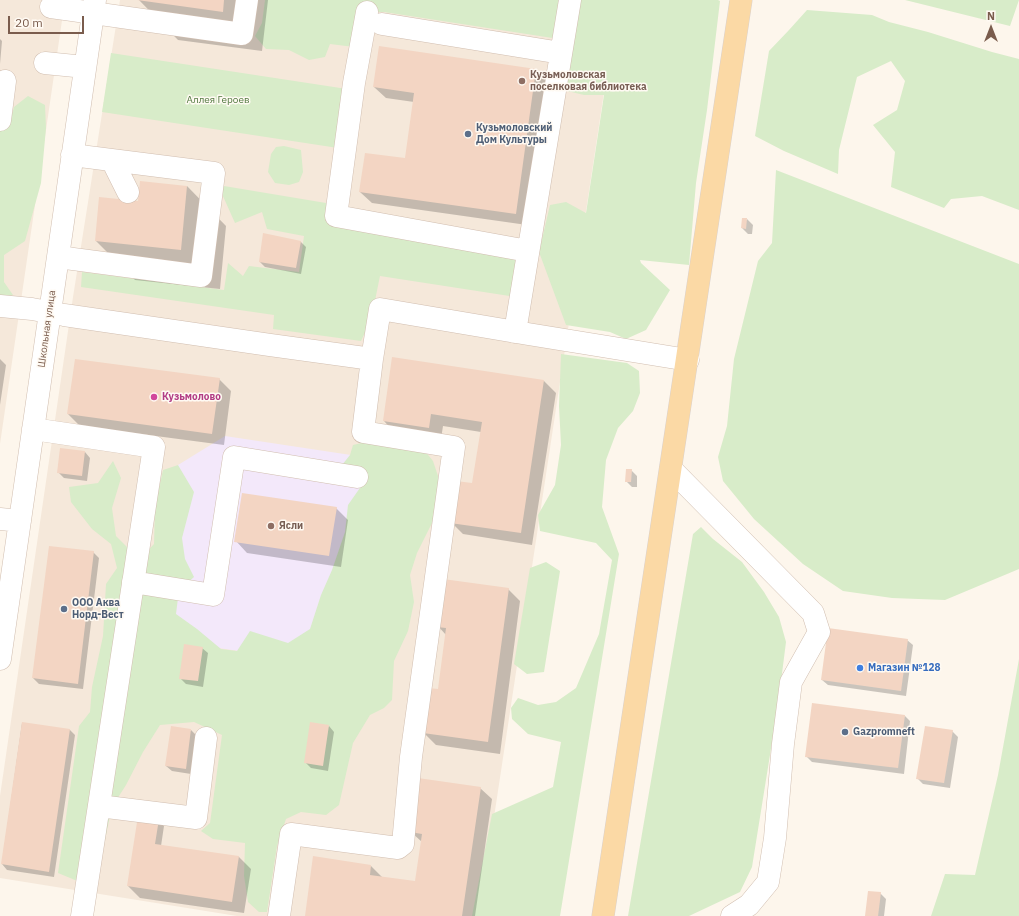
<!DOCTYPE html>
<meta charset="utf-8">
<style>
body{margin:0}
#map{position:relative;width:1019px;height:916px;overflow:hidden;background:#fdf6ec;font-family:"IBM Plex Sans",sans-serif}
canvas{display:block}
.north{position:absolute;left:971px;top:8px;width:40px;height:40px;-webkit-text-stroke:3px #fffaf3;paint-order:stroke;rotate:0deg;font-size:11px;font-weight:700;line-height:16px;text-align:center;color:#7a5c4d}
.north::after{content:'';display:block;margin:auto;width:14px;height:18px;background:#7a5c4d;clip-path:polygon(50% 0,100% 100%,50% 72%,0 100%)}
.scale{position:absolute;left:8px;top:16px;width:76px;height:18px;box-sizing:border-box;border:2px solid #7a5c4d;border-top:0;padding-left:5px;font-size:12px;line-height:14px;white-space:nowrap;color:#7a5c4d;-webkit-text-stroke:3px #fffaf3;paint-order:stroke}
</style>
<div id="map">
<canvas width="1019" height="916"></canvas>
<div class="north">N</div>
<div class="scale">20 m</div>
</div>
<script>
const ctx = document.querySelector('canvas').getContext('2d');
ctx.lineJoin = 'round';
function fillPath(path, color) { ctx.fillStyle = color; ctx.fill(path, 'evenodd'); }
const poly = rows => new Path2D(rows.map(r => 'M' + r).join(''));
function trace(path, color, width, dash) { ctx.strokeStyle = color; ctx.lineWidth = width; ctx.lineCap = dash ? 'butt' : 'round'; ctx.setLineDash(dash || []); ctx.stroke(path); }
function write(font, color, halo, rows, align = 'center') {
  ctx.font = font + ' "IBM Plex Sans",sans-serif'; ctx.lineWidth = 3; ctx.setLineDash([]); ctx.textBaseline = 'middle'; ctx.strokeStyle = halo; ctx.fillStyle = color; for (const [text, x, y, turn = 0] of rows) {
    ctx.save(); ctx.translate(x, y); ctx.rotate((+turn || 0) * Math.PI / 180); ctx.textAlign = isNaN(turn) ? turn : align; if (halo) ctx.strokeText(text, 0, 0); ctx.fillText(text, 0, 0); ctx.restore();
  }
}
const residential = poly([
 [0,0,65,0,0,444],
 [120,0,618,0,479,916,237,916,0,878,0,796,73,297]
]);
const education = poly([
 [225,436,384,460,350,667,149,638,178,465]
]);
const green = poly([
 [265,0,565,0,559,39,384,12,367,12,354,47,330,44,325,57,309,60,289,50,266,49,255,36,262,23],
 [574,0,718,0,720,1,707,110,696,183,689,265,640,260,641,263,670,290,646,330,626,339,610,332,566,325,539,252,550,205,566,202,586,213,604,95,584,95,559,89],
 [905,0,1019,0,1010,26],
 [807,10,872,15,889,22,928,32,992,52,1019,59,1019,210,982,196,951,199,944,208,891,187,895,152,873,125,897,110,905,81,891,61,857,77,839,150,838,174,784,151,755,136,769,51,789,30],
 [111,53,347,89,338,148,102,112],
 [28,96,45,105,46,128,41,183,25,241,4,255,4,282,13,295,0,301,0,125,9,124,14,107],
 [284,146,301,150,303,172,299,182,289,185,275,183,268,172,271,154,276,147],
 [776,170,1019,264,1019,569,945,600,892,598,843,591,803,564,754,519,723,481,718,457,727,426,734,359,758,261,772,243],
 [218,185,326,203,326,219,523,254,516,297,380,276,371,320,361,341,273,329,274,315,81,287,82,272,224,290,228,263,243,276,249,266,299,272,304,236,267,229,262,212,235,223],
 [561,354,627,363,639,371,640,393,633,411,618,428,606,460,602,507,619,554,560,916,472,916,492,814,553,787,561,742,528,734,512,719,511,708,518,698,538,705,556,702,576,688,599,634,612,560,596,543,540,531,538,515,555,485,561,445,559,406],
 [370,441,424,450,433,461,438,476,439,509,417,553,410,575,414,602,408,631,394,661,392,700,384,708,370,715,353,743,339,805,326,815,301,812,286,819,277,846,267,912,259,912,248,902,244,876,245,843,213,839,201,831,210,823,222,735,194,722,160,725,143,752,126,785,112,807,102,854,87,885,58,873,79,726,90,712,92,687,103,636,106,584,117,568,111,544,92,529,71,502,69,487,98,483,113,461,121,478,112,508,116,536,128,548,136,563,154,544,155,506,163,470,178,465,194,492,182,538,185,559,194,577,179,590,176,614,197,629,221,649,237,651,250,631,288,643,310,629,321,595,332,570,345,532,348,505,362,485,342,465,350,455,353,445],
 [701,527,713,539,742,562,764,592,779,617,786,642,778,705,752,867,740,892,689,916,628,916,693,534],
 [546,562,560,571,544,672,527,674,514,664,530,568],
 [1019,659,1019,916,931,916,945,874,975,875,998,775]
]);
const shadow = poly([
 [139,0,268,0,262,51,178,40],
 [0,39,2,41,0,64],
 [536,70,548,82,527,225,372,203,360,192,406,159,414,102,386,98,374,87],
 [187,186,226,226,220,289,135,280,96,241,139,202],
 [747,219,753,225,752,234,748,234,742,228],
 [300,241,306,247,301,274,265,267,260,262],
 [0,359,6,365,0,405],
 [219,379,231,391,224,445,80,426,68,414],
 [544,381,556,393,532,545,463,534,451,522,473,484,481,432,443,426,441,439,395,433,384,421],
 [85,452,90,458,87,481,64,478,58,472],
 [631,470,637,476,637,487,632,487,626,481],
 [336,508,348,520,341,567,247,553,236,541],
 [93,552,99,558,83,689,39,684,33,678],
 [508,589,520,601,500,754,436,745,424,733,439,690,446,635,438,626],
 [907,640,913,645,906,696,828,685,822,680],
 [202,648,208,653,203,687,186,684,180,678],
 [905,716,910,721,904,774,812,762,806,756],
 [22,723,70,730,75,735,54,877,7,870,2,864],
 [329,726,334,732,328,771,311,768,305,762],
 [191,730,196,735,191,774,172,771,166,766],
 [952,731,958,737,950,788,923,784,917,778],
 [480,788,492,799,475,916,306,916,371,866,383,878,416,883,422,842,411,832],
 [159,820,164,826,161,846,239,857,251,869,244,913,140,898,128,886],
 [880,893,886,899,884,916,866,916]
]);
const building = poly([
 [137,0,224,0,223,12],
 [379,46,536,69,516,214,359,192,365,153,405,158,414,93,373,87],
 [140,181,187,186,181,250,95,241,99,197,138,201],
 [742,218,747,218,746,229,741,228],
 [263,233,301,241,296,268,259,262],
 [392,357,544,380,521,533,450,523,456,481,472,483,482,422,431,414,429,428,383,421],
 [75,359,220,378,212,434,67,414],
 [60,448,85,451,82,476,57,473],
 [626,469,632,469,631,482,625,482],
 [242,493,337,507,329,556,234,542],
 [49,546,94,551,78,684,32,678],
 [443,579,509,588,488,742,423,733,429,688,438,689,446,628,437,627],
 [828,628,908,639,901,691,821,680],
 [184,644,203,647,198,681,179,679],
 [812,703,905,715,898,768,805,757],
 [22,722,70,729,49,872,1,864],
 [310,722,329,725,323,766,304,763],
 [171,726,191,729,186,769,165,766],
 [925,726,953,730,944,783,916,779],
 [418,778,481,787,462,916,305,916,313,856,371,865,370,875,415,881,422,834,410,832],
 [138,816,159,819,155,844,239,856,232,902,127,886],
 [868,891,881,892,878,916,865,916]
]);
const minor = poly([
 [51,7,242,34,247,0],
 [367,12,354,83,336,216,528,251],
 [382,24,561,53],
 [45,63,85,67],
 [0,120,5,81],
 [112,160,128,192],
 [58,257,201,276,214,173,72,155],
 [0,306,32,309,64,315,270,345,372,359],
 [515,332,570,0],
 [33,429,154,447,82,916],
 [671,469,813,613,819,632,791,682,783,744,775,838,768,882,749,905,732,916],
 [0,519,20,521],
 [133,582,213,595,234,457,357,477],
 [0,659,95,0],
 [99,806,196,818,206,738],
 [279,916,291,834,398,848,403,844,411,757,454,447,363,432,372,359,380,309,528,334,688,360]
]);
const major = poly([
 [603,916,741,0]
]);
const markers = [
 [522,81,4,"#8d6e63"],
 [468,134,4,"#5c6f8a"],
 [154,397,4,"#d1479c"],
 [271,526,4,"#8d6e63"],
 [64,609,4,"#5c6f8a"],
 [860,668,4,"#3f7fe0"],
 [845,732,4,"#5c6f8a"]
];
const educationNames = [
 ["Кузьмоловская",530,75],
 ["поселковая библиотека",530,87],
 ["Ясли",279,526]
];
const parkNames = [
 ["Аллея Героев",218,100]
];
const serviceNames = [
 ["Кузьмоловский",476,128],
 ["Дом Культуры",476,140],
 ["ООО Аква",72,603],
 ["Норд-Вест",72,615],
 ["Gazpromneft",853,732]
];
const streetNames = [
 ["Школьная улица",47,329,-82]
];
const hotelNames = [
 ["Кузьмолово",162,397]
];
const shopNames = [
 ["Магазин №128",868,668]
];
fillPath(residential, '#f5e8da');
fillPath(education, '#f3e8fa');
fillPath(green, '#d8ecc9');
fillPath(shadow, '#0003');
fillPath(building, '#f3d5c3');
trace(minor, '#d1beb0', 23);
trace(major, '#dad1cd', 23);
trace(minor, '#fff', 22);
trace(major, '#fbd9a5', 22);
for (const [x, y, r, color] of markers) { const dot = new Path2D(); dot.arc(x, y, r, 0, 2 * Math.PI); ctx.fillStyle = color; ctx.fill(dot); trace(dot, '#fffaf3', 1.5); }
write('bold 10px', '#785e54', '#fffaf3', educationNames, 'left');
write('10px', '#537a41', '#fffaf3', parkNames);
write('bold 10px', '#4e5e75', '#fffaf3', serviceNames, 'left');
write('10px', '#7a5c4d', '#fffaf3', streetNames);
write('bold 10px', '#b23c85', '#fffaf3', hotelNames, 'left');
write('bold 10px', '#366cbe', '#fffaf3', shopNames, 'left');
</script>
